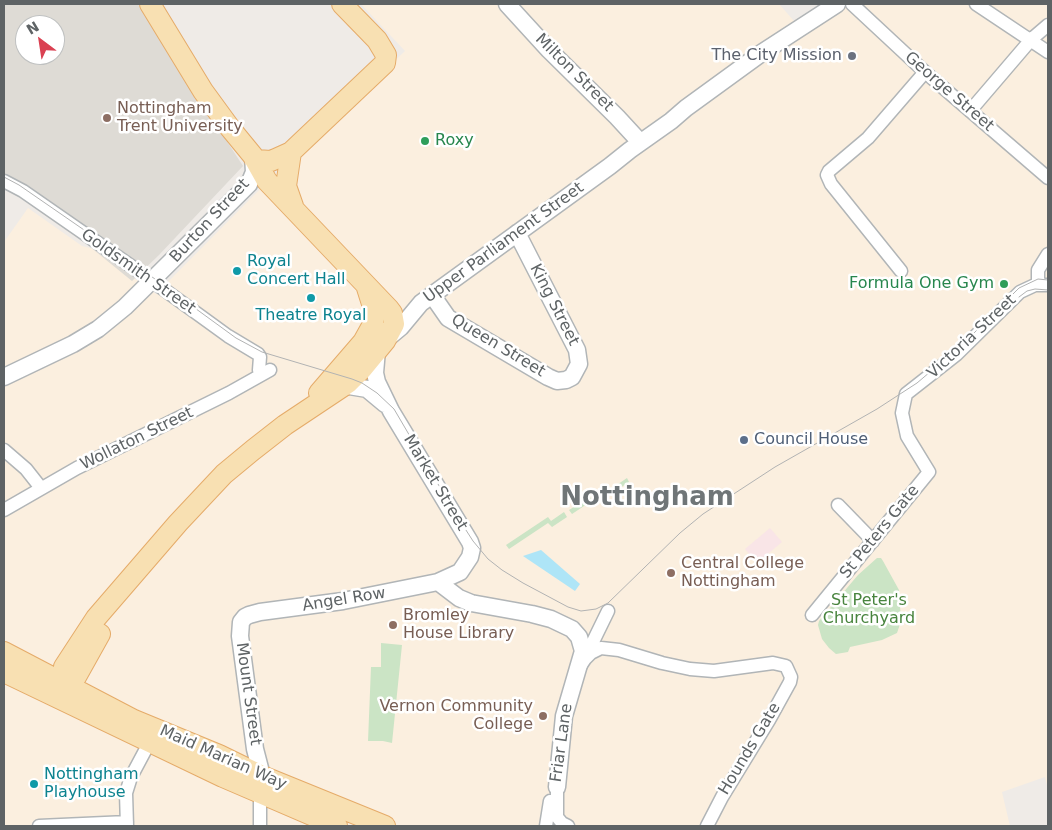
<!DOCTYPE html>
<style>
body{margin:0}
#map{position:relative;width:1052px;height:830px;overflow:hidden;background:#efebe7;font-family:"DejaVu Sans",sans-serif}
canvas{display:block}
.frame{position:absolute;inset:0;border:5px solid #5e6365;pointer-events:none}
.north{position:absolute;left:15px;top:15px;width:50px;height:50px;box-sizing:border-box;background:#fff;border:1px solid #bfc1c1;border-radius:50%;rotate:329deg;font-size:14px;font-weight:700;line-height:20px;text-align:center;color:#5e6365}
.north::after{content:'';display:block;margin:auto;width:18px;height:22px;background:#da4152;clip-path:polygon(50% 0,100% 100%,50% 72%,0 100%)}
</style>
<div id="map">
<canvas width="1052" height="830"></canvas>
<div class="frame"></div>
<div class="north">N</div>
</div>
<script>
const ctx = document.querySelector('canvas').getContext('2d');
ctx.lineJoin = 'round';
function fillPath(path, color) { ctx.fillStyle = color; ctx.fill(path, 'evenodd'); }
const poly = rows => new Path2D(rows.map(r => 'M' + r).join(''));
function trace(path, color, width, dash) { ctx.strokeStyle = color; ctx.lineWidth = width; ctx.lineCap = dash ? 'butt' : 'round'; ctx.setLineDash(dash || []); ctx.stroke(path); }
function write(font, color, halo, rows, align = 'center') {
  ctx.font = font + ' "DejaVu Sans",sans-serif'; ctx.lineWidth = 5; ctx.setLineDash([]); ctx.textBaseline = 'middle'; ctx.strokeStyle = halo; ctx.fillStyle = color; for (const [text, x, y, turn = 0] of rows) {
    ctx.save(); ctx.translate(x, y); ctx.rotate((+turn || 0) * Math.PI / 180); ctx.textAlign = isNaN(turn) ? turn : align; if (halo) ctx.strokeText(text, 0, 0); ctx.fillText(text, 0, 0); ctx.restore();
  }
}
const commercial = poly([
 [361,4,779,4,802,30,844,4,1048,4,1048,789,1045,777,1002,792,1010,826,4,826,4,242,28,208,82,246,94,249,156,294,273,176,405,51]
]);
const education = poly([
 [4,4,138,4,243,166,159,255,132,281,41,207,4,189],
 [25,25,55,25,55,55,25,55]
]);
const medical = poly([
 [770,528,782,542,757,563,745,549]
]);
const green = poly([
 [627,478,629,482,593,506,590,502,572,514,569,510,590,497,593,501],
 [564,512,567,517,552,527,548,523,509,549,506,545,548,517,551,521],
 [877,558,881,558,883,561,899,590,901,621,897,633,882,640,850,647,848,652,836,654,829,648,822,639,818,625,819,621,858,575],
 [381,643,402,645,392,743,383,741,368,741,371,667,381,667]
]);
const water = poly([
 [541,550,580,584,575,591,523,556]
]);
const minor = poly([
 [852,4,925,72,1048,178],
 [976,4,1048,52],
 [1029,39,1034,37,1048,25],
 [970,111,1029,42,1029,39],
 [4,181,23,191,144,275,228,336,258,354,260,357,259,370,261,375],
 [901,271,831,184,827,175,829,171,868,138,925,72],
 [1040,284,1038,279,1038,270,1048,254],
 [4,450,26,469,41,488],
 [838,505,873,541],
 [4,510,77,468,229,393,270,370],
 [812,615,929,472,907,436,902,413,906,394,957,354,1020,292,1035,285,1048,285],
 [586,656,608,611],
 [581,665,585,659,591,653,601,648,619,650,662,663,690,669,714,671,773,663,786,666,791,677,790,682,769,720,722,797,707,826],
 [557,787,557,817,562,823,568,826],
 [39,826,127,822],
 [127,826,126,793,131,777,147,747,147,741],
 [260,826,260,793,264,788],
 [546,826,550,801]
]);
const tertiary = poly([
 [507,4,549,50,617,117,640,142],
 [432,295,448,318,548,377,557,381,566,380,572,377,579,364,577,350,517,233],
 [389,337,401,327,421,303,610,166,630,150,671,121,686,108,763,52,837,4],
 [4,377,73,344,98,329,125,307,249,184,254,172,253,156],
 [340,388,349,386,367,389,385,404],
 [438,582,459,598,471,603,532,614,551,619,572,629,579,637,583,651,564,716,557,787],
 [256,781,262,776,255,749,240,636,241,622,245,617,249,615,260,612,343,601,438,582,460,572,470,557,472,548,470,542,391,411,377,382,375,373,377,350]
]);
const primary = poly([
 [291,152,286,186,293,206],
 [256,160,271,161,291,152,385,63,386,55,377,40,342,4],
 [319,393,363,342,373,324,373,307,367,288],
 [4,652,134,720,219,755,262,776,385,826],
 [4,672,223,777,337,826],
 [63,683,76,677,100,634],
 [56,697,63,683,64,667,96,618,178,523,224,474,253,450,285,425,348,383,362,369,385,341,394,324,392,313,389,309,267,181,253,156,230,128,203,91,150,4]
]);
const tram = poly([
 [4,177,19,185,155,279,236,338,262,352,352,379,362,383,377,393,394,409,455,513,473,541,488,559,502,570,523,583,568,607,581,611,596,609,608,603,680,533,703,514,775,467,877,409,917,383,963,344,1019,288,1038,279,1048,280],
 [1019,297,1027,291,1035,289,1048,290]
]);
const markers = [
 [852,56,5,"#6b7280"],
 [107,118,5,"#8d6e63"],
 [425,141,5,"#2e9e5b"],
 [237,271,5,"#0f9aa8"],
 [1004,284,5,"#2e9e5b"],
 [311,298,5,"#0f9aa8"],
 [744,440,5,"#5c6f8a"],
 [671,573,5,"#8d6e63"],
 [393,625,5,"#8d6e63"],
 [543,716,5,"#8d6e63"],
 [34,784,5,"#0f9aa8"]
];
const worshipNames = [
 ["The City Mission",842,56]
];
const streetNames = [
 ["Milton Street",574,73,45],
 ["George Street",949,92,41],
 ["Burton Street",210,221,-47],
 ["Upper Parliament Street",504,243,-36],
 ["Goldsmith Street",138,272,35],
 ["King Street",554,305,63],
 ["Victoria Street",972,337,-43],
 ["Queen Street",498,346,31],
 ["Wollaton Street",137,439,-26],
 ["Market Street",435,483,59],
 ["St Peters Gate",880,532,-51],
 ["Angel Row",344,600,-9],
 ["Mount Street",248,694,82],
 ["Friar Lane",562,743,-82],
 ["Hounds Gate",750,749,-59],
 ["Maid Marian Way",223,758,24]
];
const educationNames = [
 ["Nottingham",117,109],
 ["Trent University",117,127],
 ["Central College",681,564],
 ["Nottingham",681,582],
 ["Bromley",403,616],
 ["House Library",403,634],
 ["Vernon Community",533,707,"right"],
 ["College",533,725,"right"]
];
const leisureNames = [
 ["Roxy",435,141],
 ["Formula One Gym",994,284,"right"]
];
const cultureNames = [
 ["Royal",247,262],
 ["Concert Hall",247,280],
 ["Theatre Royal",311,316,"center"],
 ["Nottingham",44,775],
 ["Playhouse",44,793]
];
const serviceNames = [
 ["Council House",754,440]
];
const parkNames = [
 ["St Peter's",869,601],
 ["Churchyard",869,619]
];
const townNames = [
 ["Nottingham",647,498]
];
fillPath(commercial, '#fbefdf');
fillPath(education, '#dedbd5');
fillPath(medical, '#f9e5e7');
fillPath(green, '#cbe4c5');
fillPath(water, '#aee5f7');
trace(minor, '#b1b5b7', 15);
trace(tertiary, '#b1b5b7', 19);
trace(primary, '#e5ab69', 22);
trace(minor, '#fff', 12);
trace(tertiary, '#fff', 16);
trace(primary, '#f8e0b2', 20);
trace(tram, '#b2b3b3', 1);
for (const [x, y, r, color] of markers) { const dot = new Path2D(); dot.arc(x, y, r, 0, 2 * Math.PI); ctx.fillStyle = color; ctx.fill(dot); trace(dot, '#fff', 2); }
write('16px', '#5b616d', '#fff', worshipNames, 'right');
write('16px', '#5e6365', '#fff', streetNames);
write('16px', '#785e54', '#fff', educationNames, 'left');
write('16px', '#27864d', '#fff', leisureNames, 'left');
write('16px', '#0d838f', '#fff', cultureNames, 'left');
write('16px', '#4e5e75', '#fff', serviceNames, 'left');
write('16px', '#48843e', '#fff', parkNames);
write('bold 26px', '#6f7577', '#fff', townNames);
</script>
